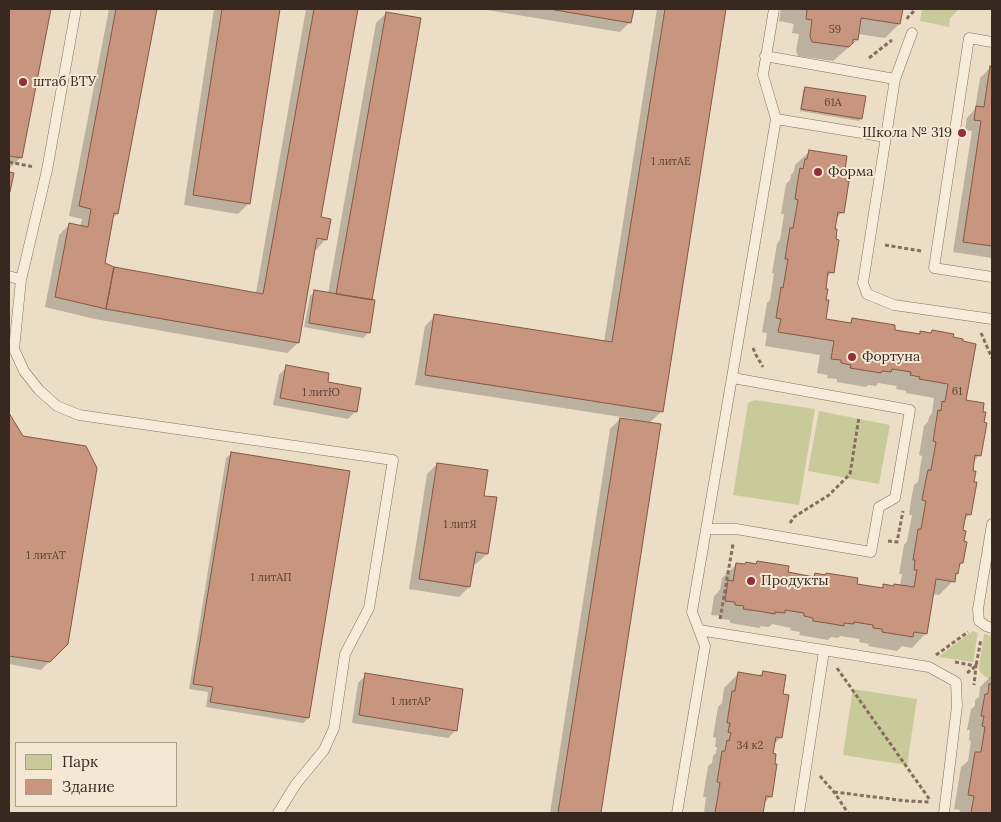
<!DOCTYPE html>
<meta charset="utf-8">
<style>
body{margin:0}
#map{position:relative;width:1001px;height:822px;overflow:hidden;background:#ecddc6;font-family:Lora,serif}
canvas{display:block}
.frame{position:absolute;inset:0;border:10px solid #37291f;pointer-events:none}
.legend{position:absolute;left:15px;top:742px;width:162px;height:65px;box-sizing:border-box;background:#f4e8d5;border:1px solid #a89c8c;margin:0;padding:6px 9px;list-style:none;font-size:15px;color:#37291f}
.legend li{display:flex;align-items:center;gap:10px;height:25px}
.legend b{width:25px;border:1px solid #a89c8c}
</style>
<div id="map">
<canvas width="1001" height="822"></canvas>
<div class="frame"></div>
<ul class="legend">
<li><b style="height:14px;background:#c9ca9a"></b>Парк</li>
<li><b style="height:14px;background:#c8957e"></b>Здание</li>
</ul>
</div>
<script>
const ctx = document.querySelector('canvas').getContext('2d');
ctx.lineJoin = 'round';
function fillPath(path, color) { ctx.fillStyle = color; ctx.fill(path, 'evenodd'); }
const poly = rows => new Path2D(rows.map(r => 'M' + r).join(''));
function trace(path, color, width, dash) { ctx.strokeStyle = color; ctx.lineWidth = width; ctx.lineCap = dash ? 'butt' : 'round'; ctx.setLineDash(dash || []); ctx.stroke(path); }
function write(font, color, halo, rows, align = 'center') {
  ctx.font = font + ' Lora,serif'; ctx.lineWidth = 4; ctx.setLineDash([]); ctx.textBaseline = 'middle'; ctx.strokeStyle = halo; ctx.fillStyle = color; for (const [text, x, y, turn = 0] of rows) {
    ctx.save(); ctx.translate(x, y); ctx.rotate((+turn || 0) * Math.PI / 180); ctx.textAlign = isNaN(turn) ? turn : align; if (halo) ctx.strokeText(text, 0, 0); ctx.fillText(text, 0, 0); ctx.restore();
  }
}
const green = poly([
 [922,9,964,9,958,10,950,18,949,27,920,21],
 [755,400,815,409,799,505,733,495,748,403],
 [819,411,890,425,879,484,808,471],
 [973,631,978,633,973,662,938,657],
 [984,634,992,636,992,671,991,679,986,677,980,672,979,668],
 [853,689,917,699,907,765,843,755]
]);
const shadow = poly([
 [9,9,49,9,20,158,10,168,9,168],
 [109,9,156,9,117,214,112,219,103,264,114,268,256,293,306,9,357,9,320,218,326,239,316,250,314,249,298,343,287,353,95,319,45,307,59,235,69,225,80,227,82,219,69,216],
 [214,9,279,9,249,203,238,214,184,205],
 [481,9,632,9,630,22,620,32],
 [657,9,725,9,662,411,649,423,660,425,600,813,550,813,610,429,620,419,633,421,634,419,415,385,425,326,435,316,604,342],
 [781,9,902,9,899,24,885,38,858,34,857,40,833,61,798,56,796,51,799,34,792,33,794,24,779,21],
 [386,13,371,301,368,333,363,338,304,327,310,296,315,291,328,294,376,23],
 [990,68,992,68,992,258,953,252,972,131,965,130,967,118,975,109,980,78],
 [805,88,861,118,859,121,800,111,803,90],
 [810,151,844,171,842,212,836,219,834,230,832,272,826,278,825,320,848,324,853,319,893,331,918,335,921,332,930,334,932,332,965,401,980,455,973,462,970,514,963,521,962,562,958,566,957,573,954,576,953,581,939,595,932,594,926,633,912,648,902,646,897,651,868,646,869,644,859,642,860,639,840,636,838,638,831,637,828,640,799,635,800,632,790,630,791,628,772,624,769,627,761,626,759,628,730,623,730,620,721,619,721,616,711,615,714,596,720,590,722,578,737,564,755,565,757,563,786,573,813,578,815,575,824,576,826,574,855,585,881,589,884,586,892,587,894,585,900,586,902,574,899,574,904,545,907,541,912,515,909,515,911,500,914,485,918,482,922,456,919,455,924,426,928,422,929,417,932,413,934,398,906,393,906,391,896,389,897,386,878,383,876,386,868,385,866,387,837,382,837,379,827,378,828,375,817,373,820,355,765,346,767,333,762,332,767,303,770,300,774,273,772,273,777,244,780,240,784,214,781,214,786,184,790,180,791,175,794,171,795,165],
 [287,367,326,383,356,411,348,419,273,405,279,375],
 [9,415,22,437,67,644,41,670,9,664],
 [232,453,308,718,303,723,206,707,208,692,189,689,226,458],
 [437,464,483,497,495,498,487,554,476,564,473,563,469,587,459,597,409,589,427,474],
 [763,672,782,695,781,737,774,744,772,754,771,796,763,804,762,813,704,813,706,797,703,797,708,766,712,763,713,756,716,753,717,747,715,747,716,738,713,737,718,707,722,703,724,688,739,673,759,676],
 [366,675,456,730,448,738,352,723,358,683],
 [992,675,992,813,959,813,960,810,954,809,961,767,968,761,971,741,969,740,970,730,967,730,971,709,975,706,975,700,979,697,980,687]
]);
const building = poly([
 [9,9,51,9,22,158,9,156,9,9],
 [116,9,157,9,118,214,114,213,105,263,114,267,106,309,55,297,69,223,88,227,91,209,79,206,116,9],
 [222,9,280,9,250,204,193,195,222,9],
 [314,9,358,9,321,217,331,219,327,240,317,238,299,343,106,309,114,267,263,294,314,9],
 [549,9,634,9,631,23,549,9],
 [665,9,726,9,663,412,425,375,434,314,612,342,665,9],
 [802,9,903,9,900,24,861,18,858,40,853,39,853,43,849,47,812,42,810,36,812,20,806,19,807,10,802,9],
 [386,12,421,18,372,300,336,294,386,12],
 [990,66,992,67,992,246,963,242,981,121,974,120,976,106,984,107,990,66],
 [805,87,866,96,862,119,801,109,805,87],
 [809,150,847,156,845,170,848,170,846,181,849,181,844,213,838,212,835,229,837,229,836,239,839,240,834,273,828,272,826,289,828,289,826,300,829,300,826,319,851,323,852,318,895,325,895,330,920,334,920,331,931,333,932,330,954,334,953,337,963,339,963,341,976,344,966,400,984,403,983,412,986,412,984,422,987,423,981,456,975,455,973,471,976,471,974,482,977,482,971,515,966,514,963,530,966,531,964,541,967,542,963,563,960,563,958,574,956,573,955,582,936,579,927,634,914,632,913,637,882,632,882,629,873,628,873,625,854,622,854,624,844,623,844,626,827,623,813,621,813,618,804,616,804,613,785,610,785,613,775,612,775,614,758,611,743,609,744,606,735,605,735,602,725,601,728,580,733,581,736,563,745,564,746,562,756,564,757,561,789,566,788,572,814,577,815,573,825,575,826,573,858,578,857,584,883,588,883,584,894,586,894,584,914,587,917,570,914,570,915,560,913,560,918,529,921,529,926,501,922,500,925,484,928,470,931,470,936,442,933,441,938,410,941,411,942,401,945,402,948,384,919,379,920,377,910,375,911,372,892,369,891,372,882,371,881,373,850,368,851,365,841,363,841,360,831,359,834,341,778,332,781,319,776,318,781,287,783,288,788,259,785,259,790,228,793,228,798,200,795,199,797,185,800,168,803,169,805,159,807,159,809,150],
 [9,172,14,173,10,192,9,192,9,172],
 [314,290,375,300,370,333,309,323,314,290],
 [286,365,329,373,328,382,361,388,357,412,280,398,286,365],
 [9,413,23,436,86,446,97,468,68,644,50,662,9,656,9,413],
 [620,418,661,424,601,813,558,813,620,418],
 [231,452,350,471,309,718,210,702,213,687,193,684,231,452],
 [437,463,488,470,484,496,497,497,488,554,476,552,470,587,419,579,437,463],
 [763,671,786,675,783,694,789,695,782,738,776,737,773,753,776,754,775,764,777,764,772,797,766,796,763,813,715,813,720,783,717,782,722,751,725,751,727,740,729,741,731,733,728,732,730,723,727,723,732,691,735,691,738,672,762,676,763,671],
 [365,673,463,689,457,731,359,715,365,673],
 [989,684,992,684,992,813,971,813,974,796,968,795,975,752,981,752,985,727,982,726,984,716,981,716,985,694,988,694,989,684]
]);
const path = poly([
 [907,19,908,17,915,10],
 [869,58,892,40],
 [9,162,34,167],
 [885,245,921,251],
 [981,333,992,358],
 [753,348,756,355,763,367],
 [790,523,794,517,829,495,850,474,859,417],
 [888,541,897,542,903,511],
 [720,619,733,544],
 [936,655,968,632],
 [955,662,976,666,974,685],
 [837,668,930,800],
 [967,673,976,666,981,639],
 [820,776,834,792,848,813],
 [834,792,907,801,930,802]
]);
const lane = poly([
 [76,9,47,170,21,280,14,349,24,371,39,390,57,406,79,415,393,460,369,608,345,654,334,728,324,750,296,784,278,813],
 [912,33,895,79,863,283,867,294,894,305,992,319],
 [992,42,969,38,934,268,992,277],
 [765,56,895,79],
 [776,119,886,137],
 [9,276,21,280],
 [992,524,978,609,979,621,986,626,992,628],
 [706,529,736,529,871,552,879,507,895,498,910,410,733,378],
 [699,630,929,667,956,682,957,706,944,813],
 [677,813,705,646,692,612,776,119,763,75,774,9],
 [799,813,824,651]
]);
const markers = [
 [23,82,5,"#922f3a"],
 [962,133,5,"#922f3a"],
 [818,172,5,"#922f3a"],
 [852,357,5,"#922f3a"],
 [751,581,5,"#922f3a"]
];
const numberNames = [
 ["59",835,30],
 ["61А",833,103],
 ["1 литАЕ",671,162],
 ["61",957,392],
 ["1 литЮ",321,393],
 ["1 литЯ",460,525],
 ["1 литАТ",46,556],
 ["1 литАП",271,578],
 ["1 литАР",411,702],
 ["34 к2",750,746]
];
const poiNames = [
 ["штаб ВТУ",33,82],
 ["Школа № 319",952,133,"right"],
 ["Форма",828,172],
 ["Фортуна",862,357],
 ["Продукты",761,581]
];
fillPath(green, '#c9ca9a');
fillPath(shadow, '#0003');
fillPath(building, '#c8957e');
trace(building, '#845743', 1);
trace(lane, '#866e5c', 11);
trace(path, '#866e5c', 3, [4, 2.5]);
trace(lane, '#f7ebd9', 10);
for (const [x, y, r, color] of markers) { const dot = new Path2D(); dot.arc(x, y, r, 0, 2 * Math.PI); ctx.fillStyle = color; ctx.fill(dot); trace(dot, '#f4e8d5', 2); }
write('11px', '#5b4437', null, numberNames);
write('14px', '#37291f', '#f4e8d5', poiNames, 'left');
</script>
